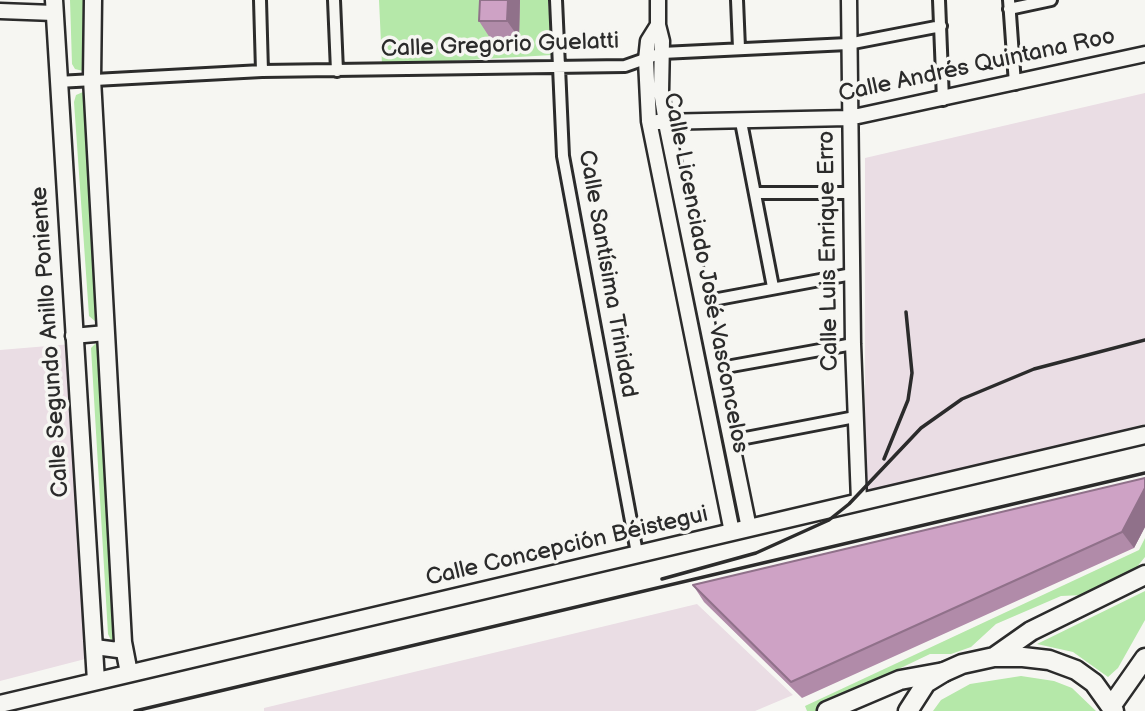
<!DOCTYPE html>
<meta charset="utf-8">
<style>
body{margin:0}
canvas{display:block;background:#f6f6f2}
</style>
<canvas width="1145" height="711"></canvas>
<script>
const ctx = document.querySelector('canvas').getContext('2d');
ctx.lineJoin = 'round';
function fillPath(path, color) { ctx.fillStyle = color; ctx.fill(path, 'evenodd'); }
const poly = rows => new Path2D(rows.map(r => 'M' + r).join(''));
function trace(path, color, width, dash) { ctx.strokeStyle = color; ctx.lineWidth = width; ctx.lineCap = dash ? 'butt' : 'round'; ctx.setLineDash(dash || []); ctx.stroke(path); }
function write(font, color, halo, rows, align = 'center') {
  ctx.font = font + ' "Balsamiq Sans",sans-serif'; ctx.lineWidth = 7; ctx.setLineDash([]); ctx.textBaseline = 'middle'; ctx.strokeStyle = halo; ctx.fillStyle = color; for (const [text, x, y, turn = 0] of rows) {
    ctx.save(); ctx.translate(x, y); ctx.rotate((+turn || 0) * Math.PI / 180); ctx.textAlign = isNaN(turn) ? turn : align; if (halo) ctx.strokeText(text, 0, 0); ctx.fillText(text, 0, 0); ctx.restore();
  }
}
const built = poly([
 [1145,93,1145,424,865,493,865,158],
 [72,344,89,658,0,681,0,350],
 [697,604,793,695,755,711,264,711,264,708]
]);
const green = poly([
 [70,0,88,0,90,66,83,71,75,69,72,64],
 [379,0,548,0,552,55,382,65],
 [83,92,87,96,101,321,96,322,89,316,74,102,76,95],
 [95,344,101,344,118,639,111,640,108,634,91,348],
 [1145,538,1145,557,1132,573,1102,588,1083,595,1061,596,996,624,971,647,951,654,930,654,859,688,844,699,818,711,807,711,805,706,1139,550],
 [1145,591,1145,620,1118,668,1108,677,1073,652,1037,644],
 [1021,676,1054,681,1072,688,1096,711,933,711,941,700,970,684]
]);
const minor = poly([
 [260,0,262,71],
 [334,0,337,71],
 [556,0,563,156,637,553],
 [737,0,739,48],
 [939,0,943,100],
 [1009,0,1015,84],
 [1009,9,1051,0],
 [57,82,262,71,625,66,662,53,848,44,941,26],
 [741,122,773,287],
 [755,193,850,193],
 [702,302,852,274],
 [715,369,853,344],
 [730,441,855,417]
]);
const tertiary = poly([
 [658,0,658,25,662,41,661,91,666,123,749,528],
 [849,0,853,344,859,501],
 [0,11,54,13],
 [658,25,648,41,646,60,649,121,732,532],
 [657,122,849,118,1145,54],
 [73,336,106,333],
 [95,647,118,650,123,642]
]);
const secondary = poly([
 [54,0,96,681],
 [93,0,92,79,123,642,129,673],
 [0,704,1145,435]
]);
const primary = poly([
 [994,657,1031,631,1145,575],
 [1112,705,1145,658],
 [908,711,926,683,944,672,962,664,994,657,1023,657,1049,660,1076,670,1094,683,1114,711]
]);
const trunk = poly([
 [827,711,900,680,944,672]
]);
const rail = poly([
 [884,459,908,400,912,373,906,312],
 [662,579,756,553,829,520,849,504,921,428,962,399,1034,369,1145,340],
 [135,711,1145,473]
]);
const wall = poly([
 [520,0,519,38,490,38,479,21],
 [1145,478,1145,527,1134,548,802,698,704,602,693,585]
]);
const shadedWall = poly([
 [508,0,520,0,519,38,507,21],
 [1145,488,1145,527,1134,548,1122,532]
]);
const building = poly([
 [480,0,508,0,507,21,479,21,480,0],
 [1145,478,1145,488,1122,532,791,682,693,585,1145,478]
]);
const streetNames = [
 ["Calle Gregorio Guelatti",500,46,-2],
 ["Calle Andrés Quintana Roo",977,66,-12],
 ["Calle Luis Enrique Erro",829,251,-91],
 ["Calle Licenciado José Vasconcelos",705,273,79],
 ["Calle Santísima Trinidad",607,274,80],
 ["Calle Segundo Anillo Poniente",51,342,-94],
 ["Calle Concepción Béistegui",567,547,-13]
];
fillPath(built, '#eadde4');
fillPath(green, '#b5e8a9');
trace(minor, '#2b2b2b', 16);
trace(tertiary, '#2b2b2b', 19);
trace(secondary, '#2b2b2b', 21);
trace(primary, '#2b2b2b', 23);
trace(trunk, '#2b2b2b', 23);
trace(minor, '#f6f6f2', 10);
trace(tertiary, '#f6f6f2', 14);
trace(secondary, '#f6f6f2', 16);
trace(primary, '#f6f6f2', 18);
trace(trunk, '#f6f6f2', 18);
trace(rail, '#2b2b2b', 3.5);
fillPath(wall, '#b18ba9');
fillPath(shadedWall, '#90718a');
fillPath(building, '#cea2c5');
trace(building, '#90718a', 2);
write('23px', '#2b2b2b', '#f6f6f2', streetNames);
</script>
